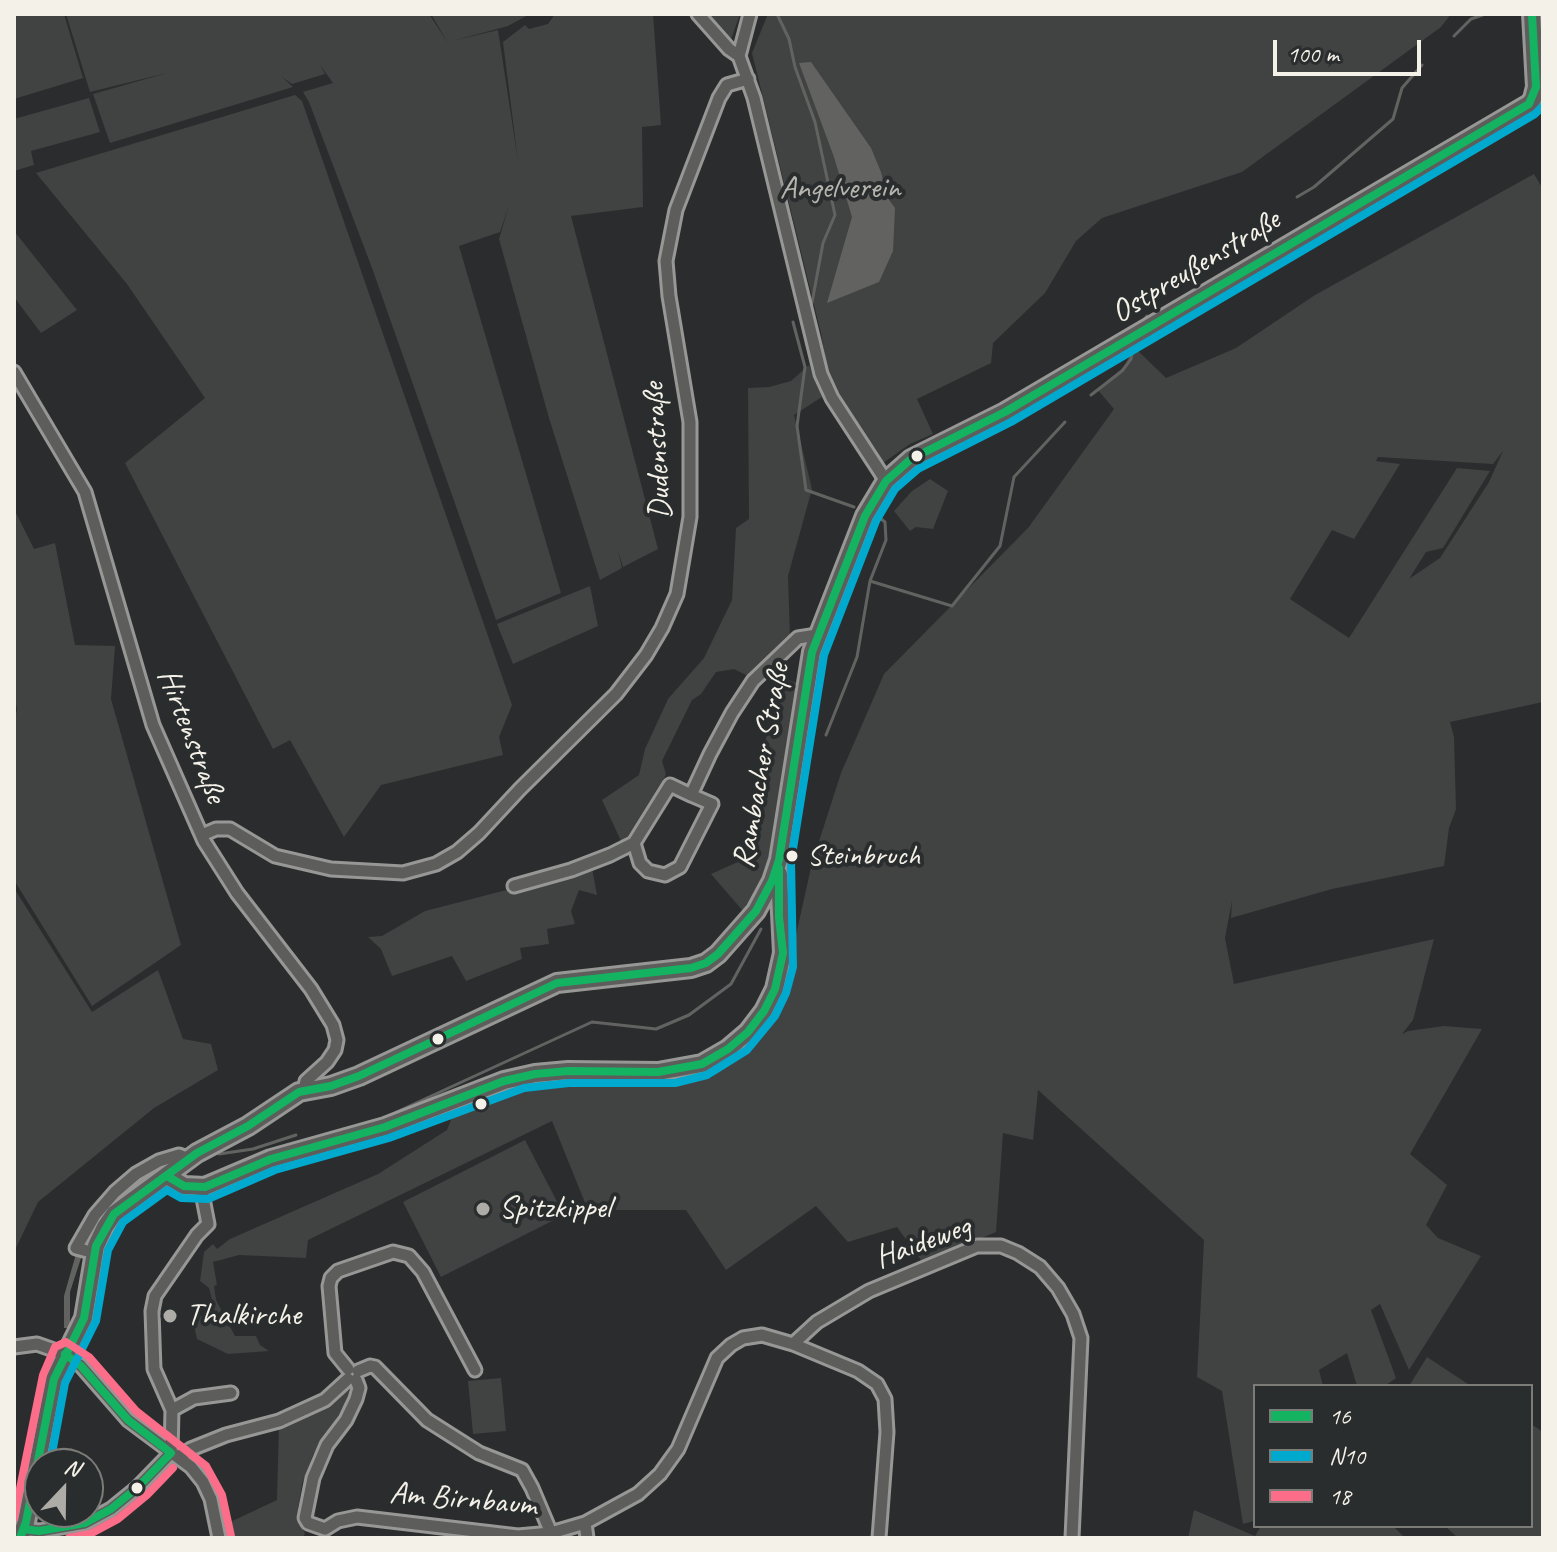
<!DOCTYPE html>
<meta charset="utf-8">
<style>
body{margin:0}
#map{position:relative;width:1557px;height:1552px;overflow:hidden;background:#2b2c2d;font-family:Caveat,sans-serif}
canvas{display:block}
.frame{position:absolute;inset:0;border:16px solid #f4f1e8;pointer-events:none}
.legend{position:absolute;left:1253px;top:1384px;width:280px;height:144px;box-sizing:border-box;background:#2a2d2e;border:2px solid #7b7b78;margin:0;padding:10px 14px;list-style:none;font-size:24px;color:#f4f1e8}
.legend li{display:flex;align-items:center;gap:16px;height:40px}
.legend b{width:40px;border:2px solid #7b7b78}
.north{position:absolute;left:24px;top:1448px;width:80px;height:80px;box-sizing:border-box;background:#2a2d2e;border:2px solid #7b7b78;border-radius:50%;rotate:22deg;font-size:22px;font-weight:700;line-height:32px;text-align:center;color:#f4f1e8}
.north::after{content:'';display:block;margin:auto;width:28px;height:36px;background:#aeaca7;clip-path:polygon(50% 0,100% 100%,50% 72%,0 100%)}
.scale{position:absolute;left:1273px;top:40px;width:148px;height:36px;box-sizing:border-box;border:4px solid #f4f1e8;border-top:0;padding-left:10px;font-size:24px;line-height:28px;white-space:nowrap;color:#f4f1e8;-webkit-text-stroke:6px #2a2d2e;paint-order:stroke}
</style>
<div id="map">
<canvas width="1557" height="1552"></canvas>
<div class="frame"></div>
<ul class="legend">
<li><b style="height:10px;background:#13b361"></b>16</li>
<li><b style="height:10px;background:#00a9ce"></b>N10</li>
<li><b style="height:10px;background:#fb6d88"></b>18</li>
</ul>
<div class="north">N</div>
<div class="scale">100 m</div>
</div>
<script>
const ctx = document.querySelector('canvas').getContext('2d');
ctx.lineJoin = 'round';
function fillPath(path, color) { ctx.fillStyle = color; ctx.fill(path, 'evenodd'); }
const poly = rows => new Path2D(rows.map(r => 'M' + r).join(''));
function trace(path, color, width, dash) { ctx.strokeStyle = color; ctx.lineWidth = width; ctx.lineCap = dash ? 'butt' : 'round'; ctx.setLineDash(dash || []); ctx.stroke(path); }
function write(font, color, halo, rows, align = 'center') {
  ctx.font = font + ' Caveat,sans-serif'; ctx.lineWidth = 8; ctx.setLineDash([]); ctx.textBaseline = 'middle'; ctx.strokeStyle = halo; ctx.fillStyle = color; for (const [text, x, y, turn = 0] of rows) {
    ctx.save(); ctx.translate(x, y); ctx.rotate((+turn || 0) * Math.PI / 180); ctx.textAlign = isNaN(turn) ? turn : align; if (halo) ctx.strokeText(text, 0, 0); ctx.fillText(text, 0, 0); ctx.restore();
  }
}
const green = poly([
 [14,14,64,14,83,78,14,99],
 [66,14,429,14,448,43,431,14,530,14,508,26,452,41,498,30,518,161,503,42,525,25,529,29,548,24,555,14,653,14,661,125,642,127,643,207,571,216,658,549,623,567,618,550,622,568,600,580,549,418,499,239,509,205,500,232,459,246,561,593,496,620,372,268,309,102,303,92,333,83,320,65,325,74,292,84,282,77,293,87,110,143,93,94,167,73,90,92],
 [702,14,740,14,729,45],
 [768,14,1451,14,1441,27,1242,172,1102,218,1076,241,1045,293,993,343,991,363,917,399,933,434,910,444,883,463,828,376,821,333,752,53],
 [295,95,302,101,512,705,499,737,503,755,381,785,344,837,290,740,273,749,125,463,205,398,127,284,36,173],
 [89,98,100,132,31,151,34,165,14,171,14,119],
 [1534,174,1543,189,1543,702,1450,722,1454,737,1456,809,1449,828,1444,866,1332,889,1231,918,1232,901,1225,938,1234,984,1434,939,1413,1020,1402,1034,1408,1031,1444,1026,1482,1029,1410,1154,1447,1185,1426,1225,1438,1238,1481,1256,1409,1370,1380,1304,1371,1310,1396,1378,1385,1386,1357,1386,1347,1353,1319,1370,1323,1386,1255,1386,1254,1521,1243,1524,1222,1391,1197,1377,1204,1240,1038,1090,1033,1140,1003,1133,996,1232,923,1263,897,1227,848,1242,816,1206,726,1270,686,1210,588,1210,552,1121,308,1240,306,1258,239,1255,213,1262,217,1285,214,1286,216,1300,235,1336,256,1336,260,1345,269,1351,228,1354,197,1339,192,1316,208,1316,213,1303,209,1288,200,1281,204,1252,213,1244,217,1249,230,1239,378,1174,447,1130,454,1112,523,1087,573,1078,711,1078,763,1032,775,1009,784,989,812,863,841,773,884,674,1028,528,1114,409,1097,389,1125,366,1133,346,1166,378,1236,348,1315,295],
 [1503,451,1489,482,1440,558,1409,579,1426,552,1443,548,1490,471,1457,468,1349,638,1290,599,1332,530,1354,539,1400,464,1376,461,1378,457,1493,464],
 [14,231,77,310,41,333,14,297],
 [809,365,822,397,794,415,812,489,788,576,790,637,750,677,734,669,716,672,701,694,692,700,662,761,666,774,651,809,633,835,621,841,602,800,639,775,645,749,668,699,704,658,732,600,736,528,749,519,748,388,769,387,791,381],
 [930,479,948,491,933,529,916,527,910,531,894,511,912,491],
 [14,509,34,549,55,543,75,645,115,646,111,699,181,945,92,1006,14,880,14,721,17,710,14,691],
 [590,586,598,626,513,664,497,624],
 [779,677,797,683,777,844,760,890,743,911,711,874,740,861],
 [592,868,597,895,579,890,571,911,575,924,547,929,549,944,520,948,522,959,466,981,452,956,392,976,381,949,368,937,382,936,425,911],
 [14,888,92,1012,158,970,183,1039,211,1044,218,1070,154,1108,38,1202,14,1252],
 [525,1140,564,1215,441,1277,403,1202],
 [1427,1357,1471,1386,1409,1386],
 [501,1378,506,1431,473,1434,468,1381],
 [346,1387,352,1395,313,1455,302,1484,298,1509,299,1523,305,1533,303,1538,226,1538,224,1525,277,1500,279,1422],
 [1531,1424,1543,1432,1543,1538,1458,1538,1445,1526,1531,1526],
 [1194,1510,1255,1536,1261,1526,1393,1526,1405,1538,1188,1538]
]);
const water = poly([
 [811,62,871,148,881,172,887,197,895,208,893,251,879,282,827,303,852,217,834,157,799,63],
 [76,1254,82,1255,70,1292,70,1328,64,1328,64,1296]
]);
const stream = poly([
 [777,14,789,39,795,67,815,122,835,215,823,243,811,308],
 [1454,36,1471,19,1485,14],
 [1297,197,1314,187,1393,119,1402,88,1422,65],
 [1143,321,1147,316],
 [793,322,805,367,797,426,806,490,854,507],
 [1091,395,1122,371,1131,359,1132,352],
 [870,581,952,606,1000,546,1014,477,1065,422],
 [826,735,857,657,870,581,886,540,885,522,876,515],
 [377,1121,592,1022,656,1029,689,1015,731,984,761,929],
 [219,1154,253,1149,296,1135]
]);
const street = poly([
 [698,14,729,49,739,56],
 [750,14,739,56,754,98,821,374,832,398,886,481],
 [14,372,85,492,153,725,204,841,237,893,311,989,333,1025,337,1040,335,1050,327,1062,306,1081,304,1090],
 [202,835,216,829,230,829,275,856,331,869,403,873,436,864,457,852,479,833,520,789,616,694,646,655,662,628,677,594,690,517,690,422,669,296,666,261,676,210,719,98,727,85,748,79],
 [634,843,640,863,648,871,665,875,680,867,712,804,691,795,710,754,732,713,753,681,798,638,817,635],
 [514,886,571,870,610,855,634,843,670,785,691,795],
 [95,1253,76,1248,95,1215,115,1192,136,1174,159,1161,179,1155,189,1159],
 [793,1344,817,1322,869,1291,977,1246,1001,1246,1018,1253,1040,1267,1058,1288,1073,1314,1081,1338,1072,1538],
 [14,1347,37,1344,65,1354,81,1366,128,1420,191,1467,203,1482,211,1499,219,1538],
 [348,1369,335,1353,329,1286,331,1278,338,1271,393,1252,409,1256,423,1272,475,1370],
 [358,1371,370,1366,375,1367,427,1420,479,1453,522,1470,532,1488,551,1533],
 [356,1380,359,1388,356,1399,346,1420,327,1445,313,1478,305,1518,308,1523,325,1529,338,1521,357,1517,518,1536,551,1533,585,1523,638,1494,660,1474,678,1449,717,1358,731,1345,743,1338,762,1335,793,1344,858,1371,877,1384,885,1399,887,1432,879,1538],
 [172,1410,194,1398,231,1393],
 [171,1453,172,1410,154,1369,152,1311,155,1296,197,1235,208,1224,201,1188],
 [178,1457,191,1449,226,1435,279,1421,325,1400,348,1379],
 [585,1523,587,1538],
 [24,1529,39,1531,85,1523,111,1509,138,1487,171,1453]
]);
const secondary = poly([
 [167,1176,184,1186,205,1187,271,1159,385,1127,504,1081,535,1074,568,1071,658,1072,702,1064,728,1049,748,1032,764,1011,775,989,783,953,779,874],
 [20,1538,26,1522,54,1379,84,1318,96,1246,105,1227,114,1214,197,1153,248,1126,299,1092,331,1086,359,1076,557,983,691,968,706,963,718,954,756,911,772,881,779,860,812,652,865,516,886,481,911,459,1005,412,1529,104,1533,99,1536,87,1532,14]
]);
const bus1 = poly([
 [167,1176,184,1186,205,1187,271,1159,385,1127,504,1081,535,1074,568,1071,658,1072,702,1064,728,1049,748,1032,764,1011,775,989,783,953,779,917,779,868],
 [24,1529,39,1531,85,1523,111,1509,138,1487,171,1453,128,1420,81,1366,65,1354],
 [20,1538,26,1522,54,1379,84,1318,96,1246,114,1214,197,1153,248,1126,299,1092,331,1086,359,1076,557,983,691,968,706,963,718,954,756,911,772,881,779,860,812,652,865,516,886,481,911,459,1005,412,1529,104,1536,87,1532,14]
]);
const bus2 = poly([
 [50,1464,65,1383,96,1321,108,1250,123,1222,167,1190,181,1198,208,1199,275,1170,389,1138,524,1088,569,1083,675,1083,707,1075,747,1050,775,1016,786,993,793,967,791,861,824,655,876,521,895,489,918,469,1011,422,1535,114,1543,106]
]);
const bus3 = poly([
 [14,1518,43,1375,55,1347,66,1342,89,1357,136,1411,206,1466,222,1495,231,1536],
 [69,1538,90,1534,118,1519,147,1495,173,1468]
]);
const markers = [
 [917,456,7,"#f4f1e8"],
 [792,856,7,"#f4f1e8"],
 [438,1039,7,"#f4f1e8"],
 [481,1104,7,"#f4f1e8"],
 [483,1209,8,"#aeaca7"],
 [170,1316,8,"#aeaca7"],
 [137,1488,7,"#f4f1e8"]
];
const busNames = [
 ["Steinbruch",807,856]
];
const parkNames = [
 ["Angelverein",840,189]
];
const streetNames = [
 ["Ostpreußenstraße",1196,267,-31],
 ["Dudenstraße",658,451,-93],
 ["Hirtenstraße",191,736,69],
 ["Rambacher Straße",762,766,-80],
 ["Haideweg",923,1243,-20],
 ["Am Birnbaum",463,1500,5]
];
const poiNames = [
 ["Spitzkippel",499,1209],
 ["Thalkirche",186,1316]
];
fillPath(green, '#414242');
fillPath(water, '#626361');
trace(stream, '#626361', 3);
trace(street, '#979796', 17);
trace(secondary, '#979796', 22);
trace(street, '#5d5d5c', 11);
trace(secondary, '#5d5d5c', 16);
trace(bus1, '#13b361', 8);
trace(bus2, '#00a9ce', 8);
trace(bus3, '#fb6d88', 8);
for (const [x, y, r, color] of markers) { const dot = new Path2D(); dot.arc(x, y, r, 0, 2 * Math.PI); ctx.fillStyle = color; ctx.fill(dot); trace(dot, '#2a2d2e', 3); }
write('30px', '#f4f1e8', '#2a2d2e', busNames, 'left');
write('32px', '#b6b5af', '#2a2d2e', parkNames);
write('32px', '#f4f1e8', '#2a2d2e', streetNames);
write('32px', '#f4f1e8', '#2a2d2e', poiNames, 'left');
</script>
